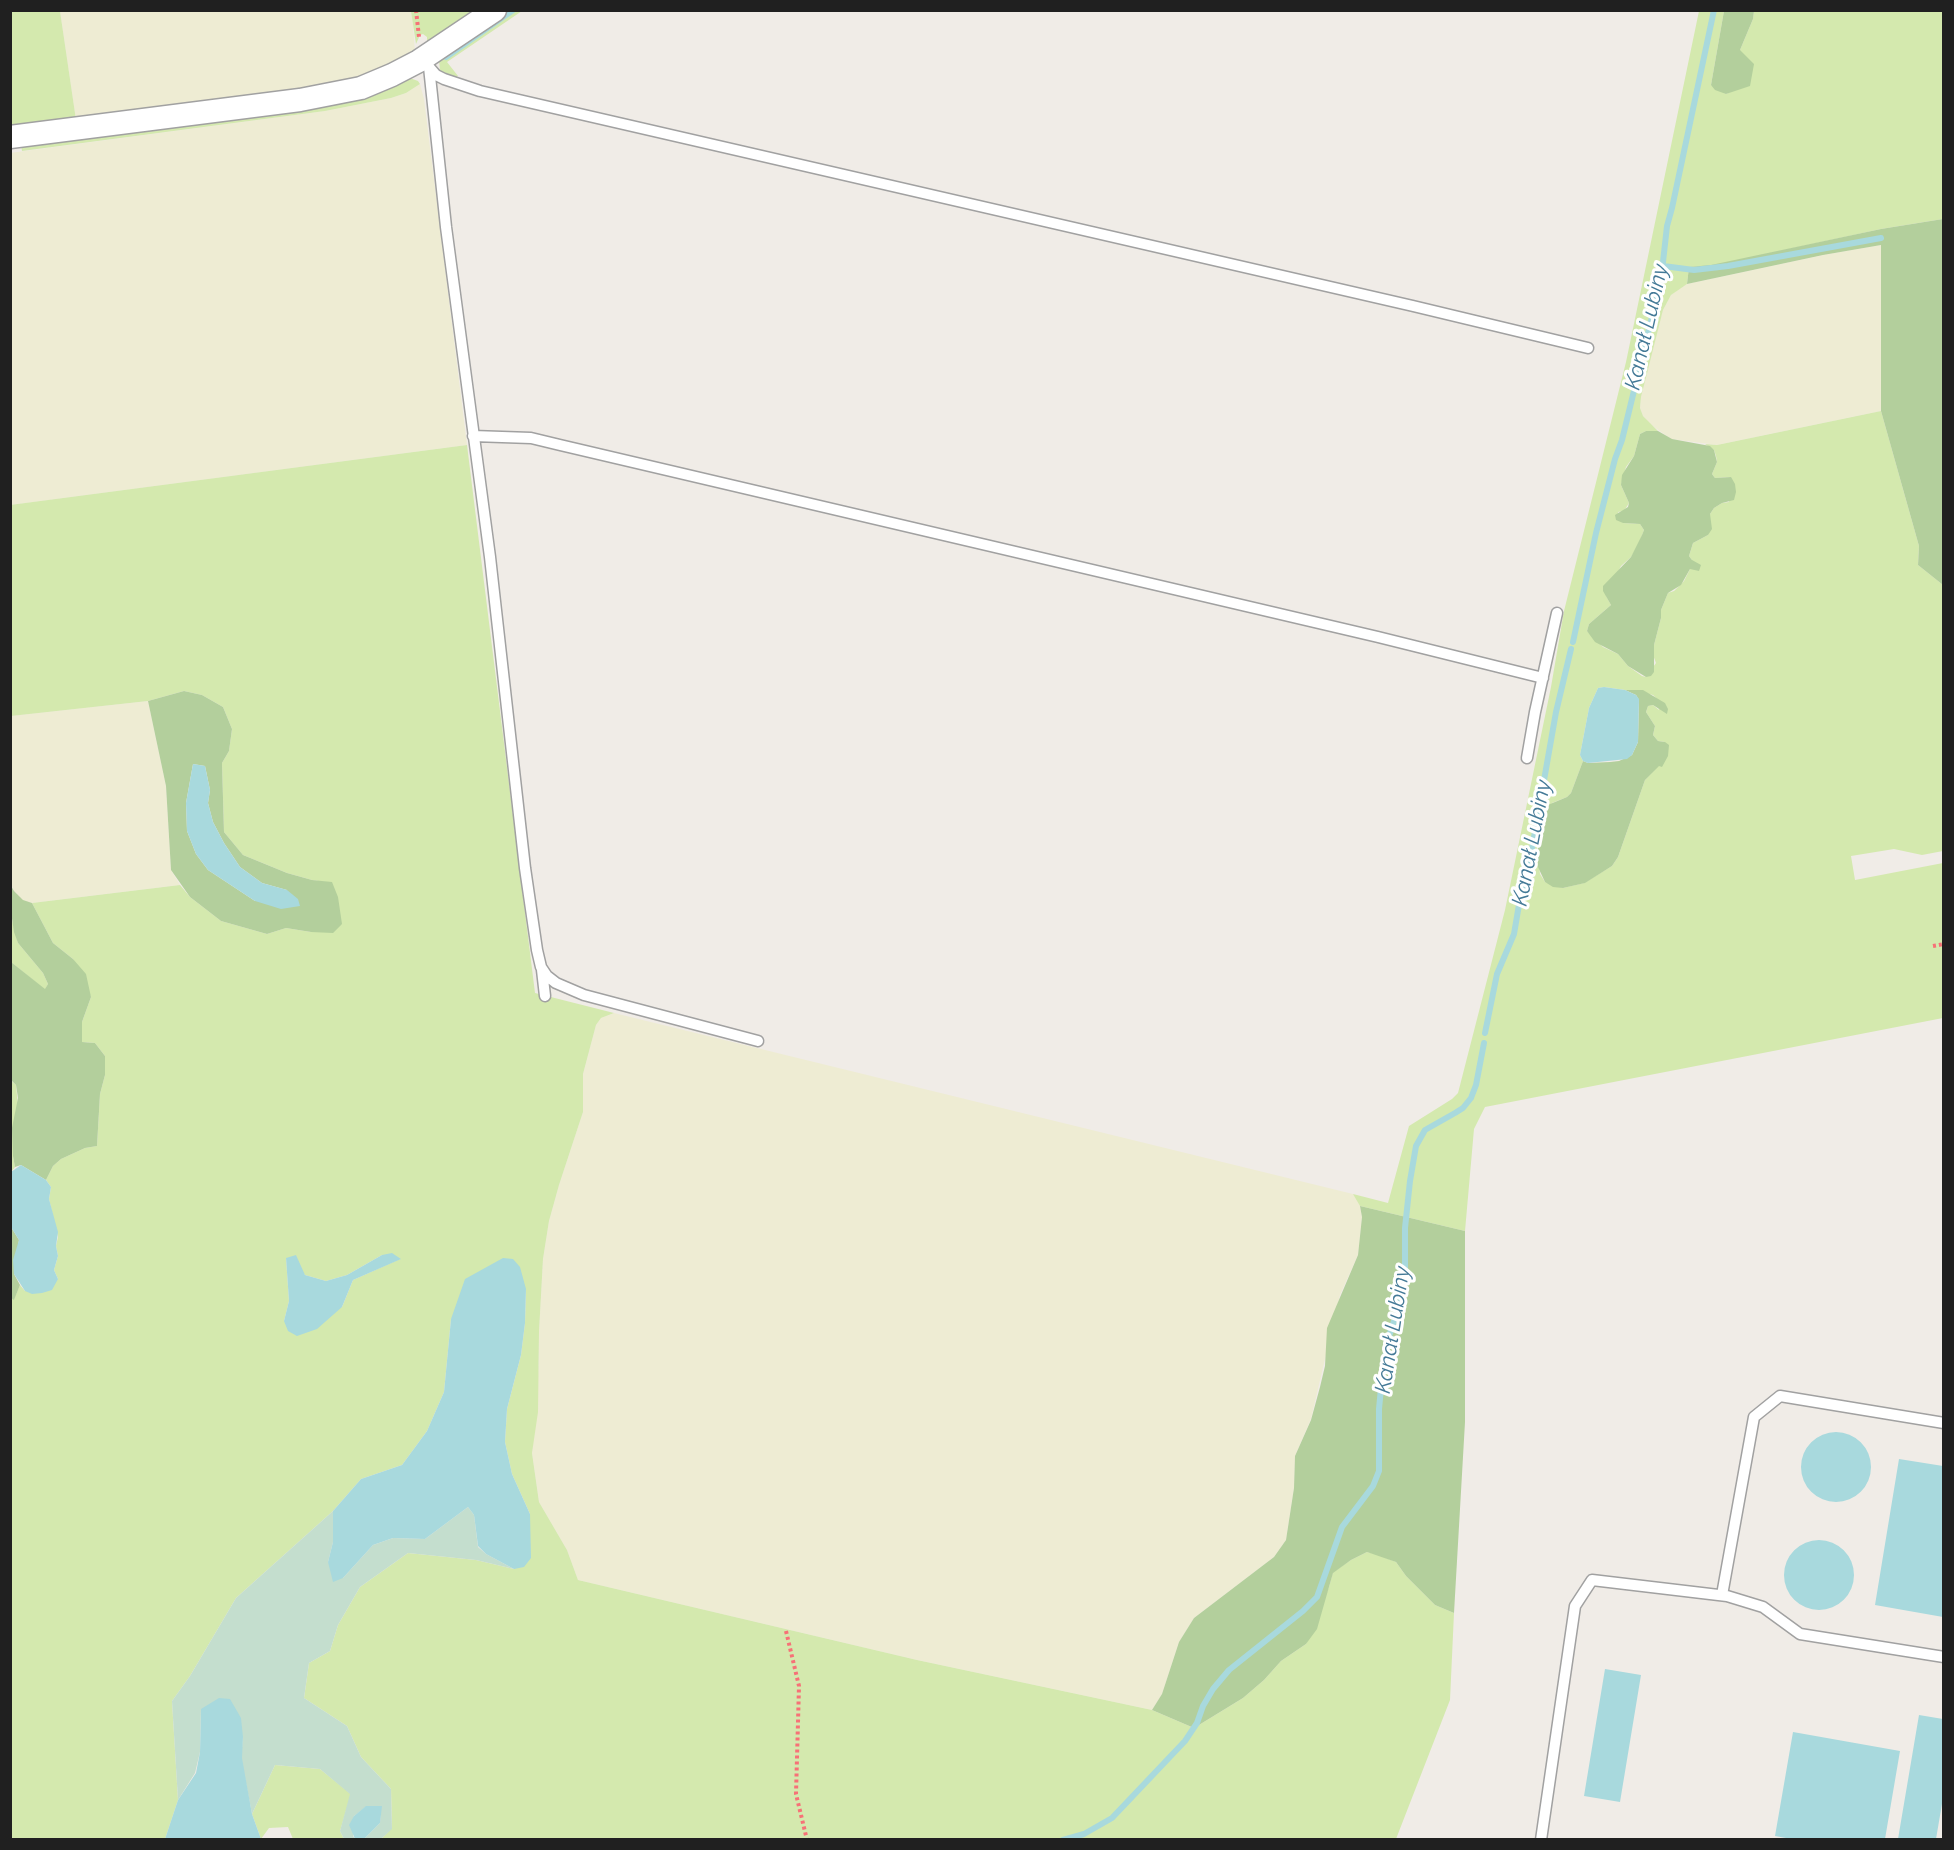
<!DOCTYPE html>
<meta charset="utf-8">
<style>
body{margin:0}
#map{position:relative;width:1954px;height:1850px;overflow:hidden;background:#f0ece7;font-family:Raleway,sans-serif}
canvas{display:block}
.frame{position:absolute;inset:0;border:12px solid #202020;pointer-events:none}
</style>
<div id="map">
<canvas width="1954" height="1850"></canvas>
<div class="frame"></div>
</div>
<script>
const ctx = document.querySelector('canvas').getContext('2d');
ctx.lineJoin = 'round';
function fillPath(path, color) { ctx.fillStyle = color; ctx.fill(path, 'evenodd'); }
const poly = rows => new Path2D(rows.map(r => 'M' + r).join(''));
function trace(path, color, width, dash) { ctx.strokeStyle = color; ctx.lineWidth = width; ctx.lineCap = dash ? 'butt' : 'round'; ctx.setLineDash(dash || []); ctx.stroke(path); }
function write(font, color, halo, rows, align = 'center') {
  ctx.font = font + ' Raleway,sans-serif'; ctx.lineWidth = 6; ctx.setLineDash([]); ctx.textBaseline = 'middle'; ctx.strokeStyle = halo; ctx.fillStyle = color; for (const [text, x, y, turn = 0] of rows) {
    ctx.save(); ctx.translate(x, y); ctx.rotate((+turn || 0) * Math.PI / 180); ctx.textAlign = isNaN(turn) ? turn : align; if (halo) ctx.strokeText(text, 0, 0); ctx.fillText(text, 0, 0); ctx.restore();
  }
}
const farmland = poly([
 [60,11,412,11,415,53,369,79,76,121],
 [420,84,424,99,467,445,11,505,10,153,325,111,391,98,406,93],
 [1881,245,1881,411,1717,445,1671,439,1650,424,1643,416,1640,408,1641,397,1654,341,1663,310,1671,295,1678,289,1687,284,1823,255],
 [148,701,166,786,171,870,180,885,32,903,23,901,14,891,11,884,10,716],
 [614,1013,1353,1194,1359,1200,1362,1217,1358,1255,1340,1295,1311,1419,1295,1456,1294,1488,1286,1540,1274,1557,1194,1618,1179,1642,1162,1694,1152,1710,917,1660,578,1580,567,1550,539,1502,532,1453,539,1362,539,1332,543,1259,549,1221,559,1185,583,1112,583,1074,596,1025,601,1018]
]);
const grass = poly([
 [11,11,60,11,76,120,407,77,418,81,420,84,406,93,391,98,325,111,22,151,18,127,11,127],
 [411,11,488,11,427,43,427,37,423,34,420,35,416,44],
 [504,11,522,11,447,62,458,76,454,78,440,71,439,59],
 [1699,11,1724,11,1711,85,1726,94,1737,89,1740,50,1753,19,1754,11,1943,11,1943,219,1881,229,1711,266,1689,267,1687,284,1671,295,1663,310,1641,397,1640,408,1643,416,1658,431,1646,431,1640,434,1634,456,1626,467,1621,485,1629,503,1624,511,1618,512,1623,523,1640,524,1644,530,1638,546,1631,557,1621,566,1606,596,1611,605,1589,624,1587,631,1603,647,1618,654,1628,666,1642,676,1646,677,1656,663,1653,655,1654,645,1661,618,1661,610,1668,593,1674,591,1684,581,1690,569,1692,560,1689,556,1693,543,1708,535,1710,514,1714,508,1722,503,1729,502,1731,477,1715,478,1712,474,1717,462,1716,456,1714,450,1705,444,1717,445,1881,411,1919,546,1918,565,1943,585,1943,851,1922,855,1894,849,1851,856,1855,880,1943,863,1943,1018,1485,1107,1474,1129,1465,1231,1360,1206,1353,1194,1388,1203,1409,1126,1452,1099,1458,1093,1505,910,1551,687,1564,611,1626,362],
 [1604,687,1625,690,1634,690,1653,695,1657,699,1659,710,1653,705,1648,706,1646,712,1655,726,1653,735,1658,741,1665,742,1659,765,1645,780,1618,857,1612,866,1584,883,1563,888,1545,882,1540,874,1537,851,1538,829,1552,803,1567,797,1571,793,1583,761,1580,755,1589,708,1598,688],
 [467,445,535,993,614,1013,601,1018,596,1025,583,1074,583,1112,559,1185,549,1221,543,1259,539,1332,538,1412,532,1453,539,1502,567,1550,578,1580,917,1660,1152,1710,1194,1728,1243,1698,1264,1680,1281,1661,1306,1644,1329,1587,1333,1572,1351,1560,1367,1552,1379,1555,1396,1562,1406,1576,1435,1605,1454,1613,1450,1700,1396,1839,381,1839,392,1828,391,1789,361,1757,347,1726,304,1698,309,1663,330,1651,338,1625,360,1587,408,1553,476,1560,514,1569,530,1514,512,1474,505,1442,507,1409,521,1355,525,1323,526,1289,451,1319,444,1392,427,1431,402,1465,361,1479,333,1511,236,1598,190,1676,172,1701,178,1800,165,1839,138,1838,136,1840,11,1839,11,1298,14,1299,20,1285,25,1291,58,1279,54,1270,58,1256,56,1246,58,1237,49,1199,51,1187,46,1180,53,1166,61,1159,85,1148,97,1146,100,1094,105,1075,105,1056,95,1043,82,1042,82,1022,91,997,73,959,53,943,32,903,180,885,190,897,221,921,267,934,286,928,311,932,332,883,312,880,287,873,243,855,224,832,222,763,229,751,232,729,223,707,202,695,184,691,148,701,11,716,10,505],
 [382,1255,400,1259,353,1280,342,1307,284,1321,289,1301,286,1258,305,1275,326,1281,347,1275],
 [10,912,18,943,43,973,48,984,45,990,11,962],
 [10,1080,16,1085,18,1105,13,1156,15,1167,11,1172],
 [275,1765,320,1769,351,1794,340,1831,344,1839,293,1839,288,1827,269,1828,261,1839,252,1814]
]);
const forest = poly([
 [1724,11,1754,11,1753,19,1740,50,1754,64,1750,86,1726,94,1715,90,1711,85],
 [1943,219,1944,219,1943,585,1918,565,1919,546,1881,411,1881,245,1823,255,1687,284,1689,267,1711,265,1881,229],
 [1646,431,1658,431,1672,439,1710,446,1714,450,1717,462,1712,474,1715,478,1731,477,1735,484,1736,492,1734,500,1722,503,1714,508,1710,514,1712,529,1708,535,1693,543,1689,556,1692,560,1701,565,1699,571,1690,569,1681,585,1668,593,1661,610,1661,618,1654,645,1654,672,1651,676,1646,677,1628,666,1618,654,1595,642,1587,631,1589,624,1611,605,1603,591,1603,586,1631,557,1642,535,1644,530,1640,524,1623,523,1616,520,1615,515,1628,507,1629,503,1621,485,1622,475,1634,456,1640,434],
 [1625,690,1643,690,1665,703,1668,709,1667,714,1653,705,1648,706,1646,712,1655,726,1653,735,1658,741,1665,742,1669,745,1668,756,1662,767,1659,766,1645,780,1618,857,1612,866,1585,883,1563,888,1553,887,1545,882,1538,867,1538,829,1543,807,1567,797,1571,793,1583,761,1588,763,1610,762,1619,761,1632,755,1638,742,1639,700,1636,695],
 [184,691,202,695,223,707,232,729,229,751,222,763,224,832,243,855,287,873,312,880,332,882,338,897,342,924,333,933,311,932,286,928,267,934,221,921,190,897,171,870,166,786,148,701],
 [193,764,205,766,210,790,208,803,213,822,224,843,240,867,262,883,287,890,255,901,208,870,196,854,187,831,186,803],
 [10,884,14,891,23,900,32,903,53,943,73,959,86,974,91,997,82,1022,82,1042,95,1043,105,1056,105,1075,100,1094,97,1146,85,1148,61,1159,53,1166,46,1180,21,1165,15,1167,13,1156,12,1128,18,1098,16,1085,11,1080,11,962,45,989,48,984,43,973,18,943,14,932,11,912],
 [1360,1206,1465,1231,1465,1422,1454,1613,1435,1605,1406,1576,1396,1562,1367,1552,1351,1560,1333,1573,1317,1629,1306,1644,1281,1661,1264,1680,1243,1698,1194,1728,1152,1710,1162,1694,1179,1642,1194,1618,1274,1557,1286,1540,1294,1488,1295,1456,1311,1420,1320,1387,1325,1366,1327,1328,1358,1255,1362,1217],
 [11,1227,19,1240,14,1274,20,1285,14,1300,11,1298]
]);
const wetland = poly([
 [468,1507,474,1515,478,1547,486,1554,514,1569,476,1560,408,1553,360,1587,338,1625,330,1651,309,1663,304,1698,347,1726,361,1757,391,1789,392,1829,381,1839,364,1839,380,1823,381,1806,367,1806,354,1816,353,1836,355,1839,344,1839,340,1831,350,1794,320,1769,275,1765,252,1814,241,1758,243,1737,201,1709,200,1752,195,1773,178,1800,172,1701,190,1676,236,1598,333,1511,333,1542,328,1562,343,1578,373,1545,393,1538,425,1539]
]);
const water = poly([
 [1604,687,1625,690,1636,695,1639,699,1638,742,1632,755,1627,759,1588,763,1583,761,1580,755,1589,708,1598,688],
 [193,764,205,766,210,790,208,803,213,822,224,843,240,867,262,883,287,890,298,899,300,906,281,909,255,901,208,870,196,854,187,831,186,803],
 [21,1165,46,1180,51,1187,49,1199,58,1232,56,1246,58,1256,54,1270,58,1279,52,1290,42,1293,32,1294,25,1291,14,1274,13,1260,19,1240,11,1227,11,1172],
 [392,1253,401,1259,353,1280,342,1307,317,1329,297,1336,288,1331,284,1321,289,1301,286,1258,296,1255,305,1275,326,1281,347,1275,382,1255],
 [503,1258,513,1259,520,1267,526,1289,525,1323,521,1355,507,1409,505,1442,512,1474,530,1514,531,1558,524,1567,514,1569,486,1554,478,1546,474,1515,468,1507,425,1539,393,1538,373,1545,343,1578,333,1582,328,1562,333,1542,333,1511,361,1479,402,1465,427,1431,444,1392,451,1319,465,1279],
 '1801 1467a35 35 0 1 1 70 0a35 35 0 1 1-70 0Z',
 [1899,1459,1943,1466,1943,1617,1875,1605],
 '1784 1575a35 35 0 1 1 70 0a35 35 0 1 1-70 0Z',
 [1605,1669,1641,1675,1620,1802,1584,1796],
 [219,1698,230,1699,241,1718,243,1737,242,1758,252,1814,261,1839,165,1839,178,1800,196,1773,200,1752,201,1709],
 [1919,1715,1943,1719,1943,1798,1936,1839,1898,1839],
 [1793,1732,1900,1751,1885,1839,1797,1840,1775,1836],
 [366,1806,382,1806,380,1823,364,1839,355,1839,349,1825,354,1816]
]);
const stream = poly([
 [446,57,513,10],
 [1663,266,1694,270,1728,266,1881,238],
 [1573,642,1596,533,1615,459,1622,440,1661,280,1667,226,1672,208,1714,10],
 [1485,1033,1497,974,1514,934,1521,893,1527,877,1556,712,1571,649],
 [1063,1840,1084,1834,1112,1818,1185,1741,1197,1723,1203,1706,1213,1689,1229,1670,1303,1611,1317,1597,1342,1527,1373,1486,1379,1471,1379,1409,1383,1367,1390,1333,1401,1300,1405,1273,1405,1228,1410,1181,1416,1146,1425,1130,1455,1113,1463,1108,1471,1098,1476,1085,1484,1043]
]);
const path = poly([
 [416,10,419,37],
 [1933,946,1944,944],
 [786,1631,799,1686,796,1794,807,1840]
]);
const service = poly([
 [429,67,436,75,444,79,480,91,1413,306,1588,348],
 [429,67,446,227,490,557,525,868,537,950,541,967,547,976,556,983,584,995,758,1041],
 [473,436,531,438,560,445,1378,637,1543,678],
 [1527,758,1535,712,1557,613],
 [542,970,545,996],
 [1722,1595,1754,1417,1780,1396,1944,1423],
 [1541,1840,1575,1606,1592,1580,1727,1596,1763,1607,1800,1634,1944,1657]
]);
const minor = poly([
 [10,137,300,100,361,88,392,75,419,61,495,10]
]);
const waterNames = [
 ["Kanał Lubiny",1647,327,-77],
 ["Kanał Lubiny",1532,843,-79],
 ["Kanał Lubiny",1393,1330,-81]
];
fillPath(farmland, '#eeecd3');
fillPath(grass, '#d4e9ae');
fillPath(forest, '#b3cf9c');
fillPath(wetland, '#c4dece');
fillPath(water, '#a8d9dd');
trace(stream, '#a8d9dd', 6);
trace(service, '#a1a1a1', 13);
trace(minor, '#a1a1a1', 25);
trace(path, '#f77177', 4, [3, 3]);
trace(service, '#fff', 10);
trace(minor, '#fff', 22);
write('italic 22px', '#447a97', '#fff', waterNames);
</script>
